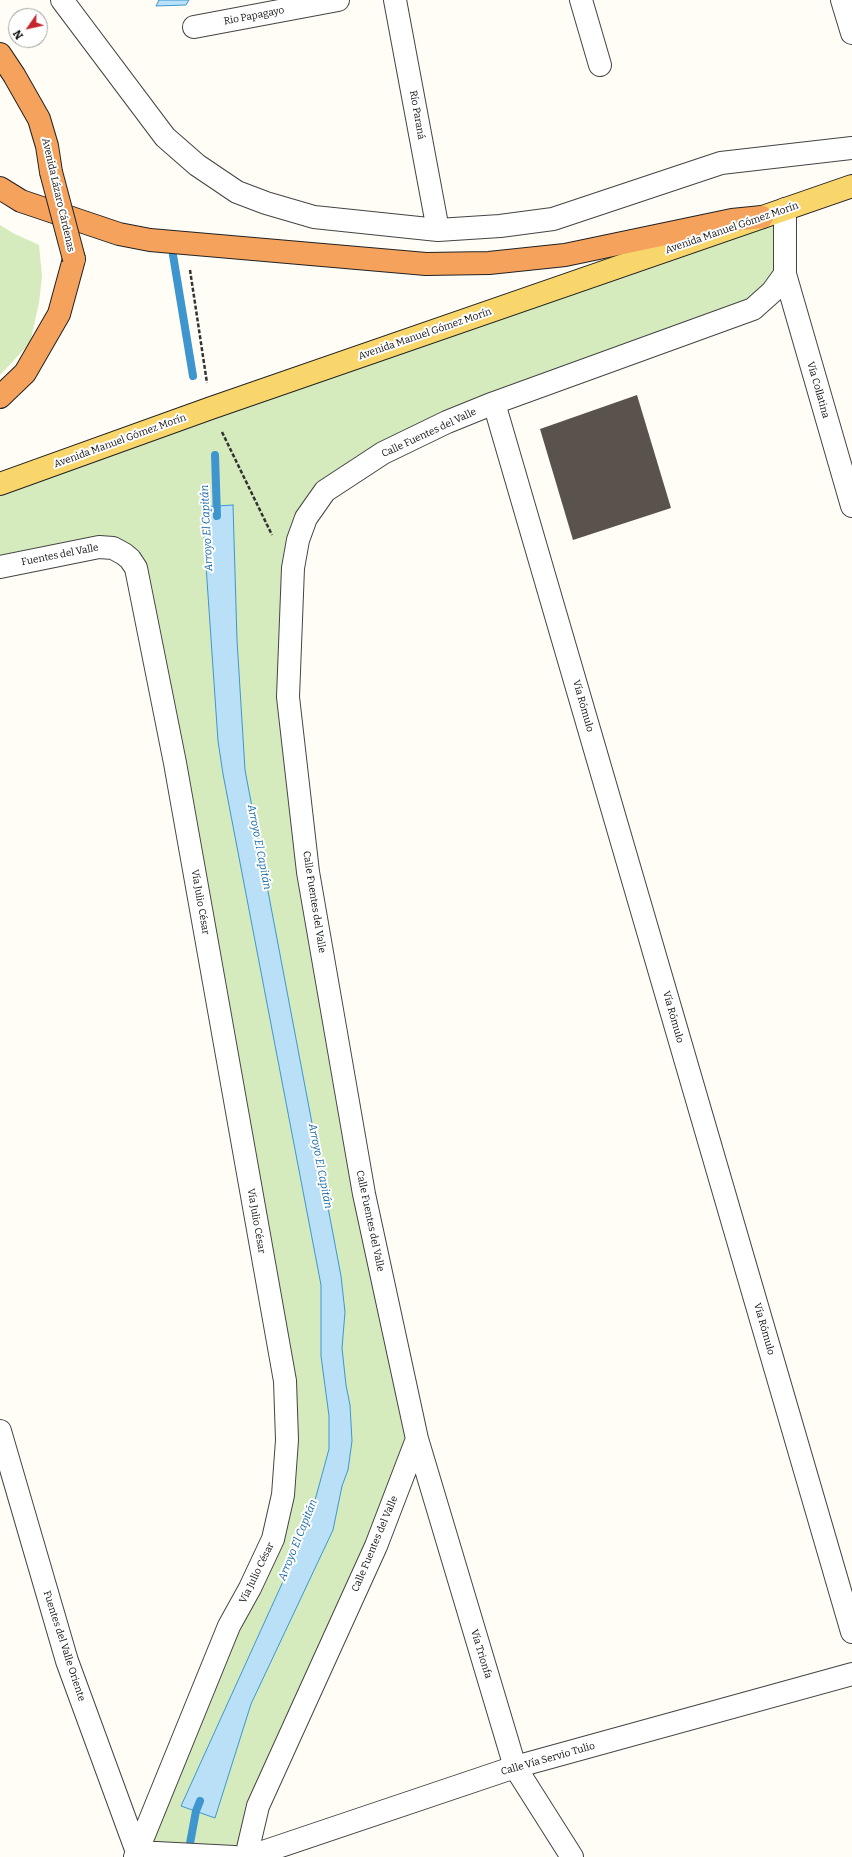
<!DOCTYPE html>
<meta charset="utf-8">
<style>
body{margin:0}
#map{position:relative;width:852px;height:1857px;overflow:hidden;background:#fffdf5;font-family:Bitter,serif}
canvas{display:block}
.north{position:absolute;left:8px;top:8px;width:40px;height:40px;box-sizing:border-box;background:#fff;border:1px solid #a0a0a0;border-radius:50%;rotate:236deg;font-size:11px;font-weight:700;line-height:16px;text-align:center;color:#111}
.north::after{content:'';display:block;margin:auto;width:14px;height:18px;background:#c4262e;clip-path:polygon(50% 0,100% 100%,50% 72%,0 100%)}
</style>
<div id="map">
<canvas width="852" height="1857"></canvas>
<div class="north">N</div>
</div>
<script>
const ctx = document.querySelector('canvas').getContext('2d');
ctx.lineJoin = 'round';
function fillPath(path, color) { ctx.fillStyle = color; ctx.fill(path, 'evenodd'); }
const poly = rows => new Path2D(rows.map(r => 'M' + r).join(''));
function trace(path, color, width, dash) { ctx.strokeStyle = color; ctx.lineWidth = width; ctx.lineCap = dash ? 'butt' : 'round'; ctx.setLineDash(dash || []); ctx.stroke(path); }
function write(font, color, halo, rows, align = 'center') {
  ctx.font = font + ' Bitter,serif'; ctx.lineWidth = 4; ctx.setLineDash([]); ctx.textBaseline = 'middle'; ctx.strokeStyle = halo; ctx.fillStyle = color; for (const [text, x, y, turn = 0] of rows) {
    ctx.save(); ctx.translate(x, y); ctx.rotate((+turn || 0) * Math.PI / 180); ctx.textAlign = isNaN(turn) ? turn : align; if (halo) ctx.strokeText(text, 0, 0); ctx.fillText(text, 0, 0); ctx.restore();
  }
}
const green = poly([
 [785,209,785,274,753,309,383,453,325,491,298,540,288,697,417,1439,246,1857,137,1852,250,1588,287,1440,135,568,99,547,0,564,0,484],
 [0,225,13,233,39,245,42,276,39,303,30,343,0,375]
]);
const water = poly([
 [159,0,189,0,186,5,156,6,159,0],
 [233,505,237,640,245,770,341,1276,345,1312,342,1348,346,1385,350,1405,352,1441,348,1470,342,1486,333,1530,251,1704,215,1818,181,1806,300,1544,314,1504,329,1449,329,1416,321,1356,321,1285,223,774,218,741,202,507,233,505]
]);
const stream = poly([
 [173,255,193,376],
 [215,455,217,516],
 [188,1854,196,1811,200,1801]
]);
const building = poly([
 [637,395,671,508,573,540,540,429]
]);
const path = poly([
 [190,270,207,383],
 [222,432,272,535]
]);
const minor = poly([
 [62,0,165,137,197,165,237,192,266,203,314,217,438,230,500,226,553,219,721,163,852,148],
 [395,0,438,230],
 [581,0,600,65],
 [842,0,852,33],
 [194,27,338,0],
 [785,274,852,506],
 [494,403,852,1632],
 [0,567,99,547,113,548,124,554,130,559,136,568,175,763,285,1381,287,1440,283,1495,273,1539,250,1588,229,1626,135,1857],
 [0,1431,67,1661,137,1852],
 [417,1439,515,1767,572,1857],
 [137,1852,234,1857],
 [246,1857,258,1806,376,1546,417,1439,364,1194,308,872,288,697,293,568,298,540,306,518,325,491,383,453,447,422,494,403,753,309,772,292,785,274,785,209],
 [248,1857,515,1767,852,1674]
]);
const major = poly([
 [0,484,211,408,852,186]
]);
const highway = poly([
 [0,54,14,75,39,119,47,146,51,172],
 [0,188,21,201,119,234,150,240,426,264,489,263,565,255,732,220,762,217],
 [0,397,25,373,59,314,74,259]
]);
const highwayBridge = poly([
 [51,172,74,259]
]);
const streetNames = [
 ["Rio Papagayo",254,16,-11],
 ["Río Paraná",417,115,80],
 ["Avenida Lázaro Cárdenas",58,195,77],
 ["Avenida Manuel Gómez Morín",732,228,-19],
 ["Avenida Manuel Gómez Morín",425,334,-19],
 ["Vía Collatina",818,390,74],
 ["Calle Fuentes del Valle",429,433,-25],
 ["Avenida Manuel Gómez Morín",120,441,-20],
 ["Fuentes del Valle",60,555,-11],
 ["Vía Rómulo",583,706,74],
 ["Vía Julio César",200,902,80],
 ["Calle Fuentes del Valle",314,902,81],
 ["Vía Rómulo",673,1017,74],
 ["Vía Julio César",256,1221,80],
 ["Calle Fuentes del Valle",370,1221,78],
 ["Vía Rómulo",764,1329,74],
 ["Calle Fuentes del Valle",375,1544,-67],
 ["Vía Julio César",257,1573,-64],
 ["Fuentes del Valle Oriente",64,1646,72],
 ["Vía Trionfa",481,1654,73],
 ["Calle Vía Servio Tulio",548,1759,-16]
];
const waterNames = [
 ["Arroyo El Capitán",207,528,-93],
 ["Arroyo El Capitán",259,847,79],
 ["Arroyo El Capitán",320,1166,79],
 ["Arroyo El Capitán",298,1540,-68]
];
fillPath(green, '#d5ebbd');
fillPath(water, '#b9e0f7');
trace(water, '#3f96cf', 1);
trace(stream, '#3f96cf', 8);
fillPath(building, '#5a524d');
trace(minor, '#444', 24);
trace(major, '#222', 24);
trace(highway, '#222', 24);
trace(path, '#333', 2.5, [4, 2]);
trace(minor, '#fff', 22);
trace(major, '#f9d66b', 22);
trace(highway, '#f5a25d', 22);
trace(highwayBridge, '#222', 24, []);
trace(highwayBridge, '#f5a25d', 22);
write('10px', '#111', '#fff', streetNames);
write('italic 11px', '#1768a6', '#fff', waterNames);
</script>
